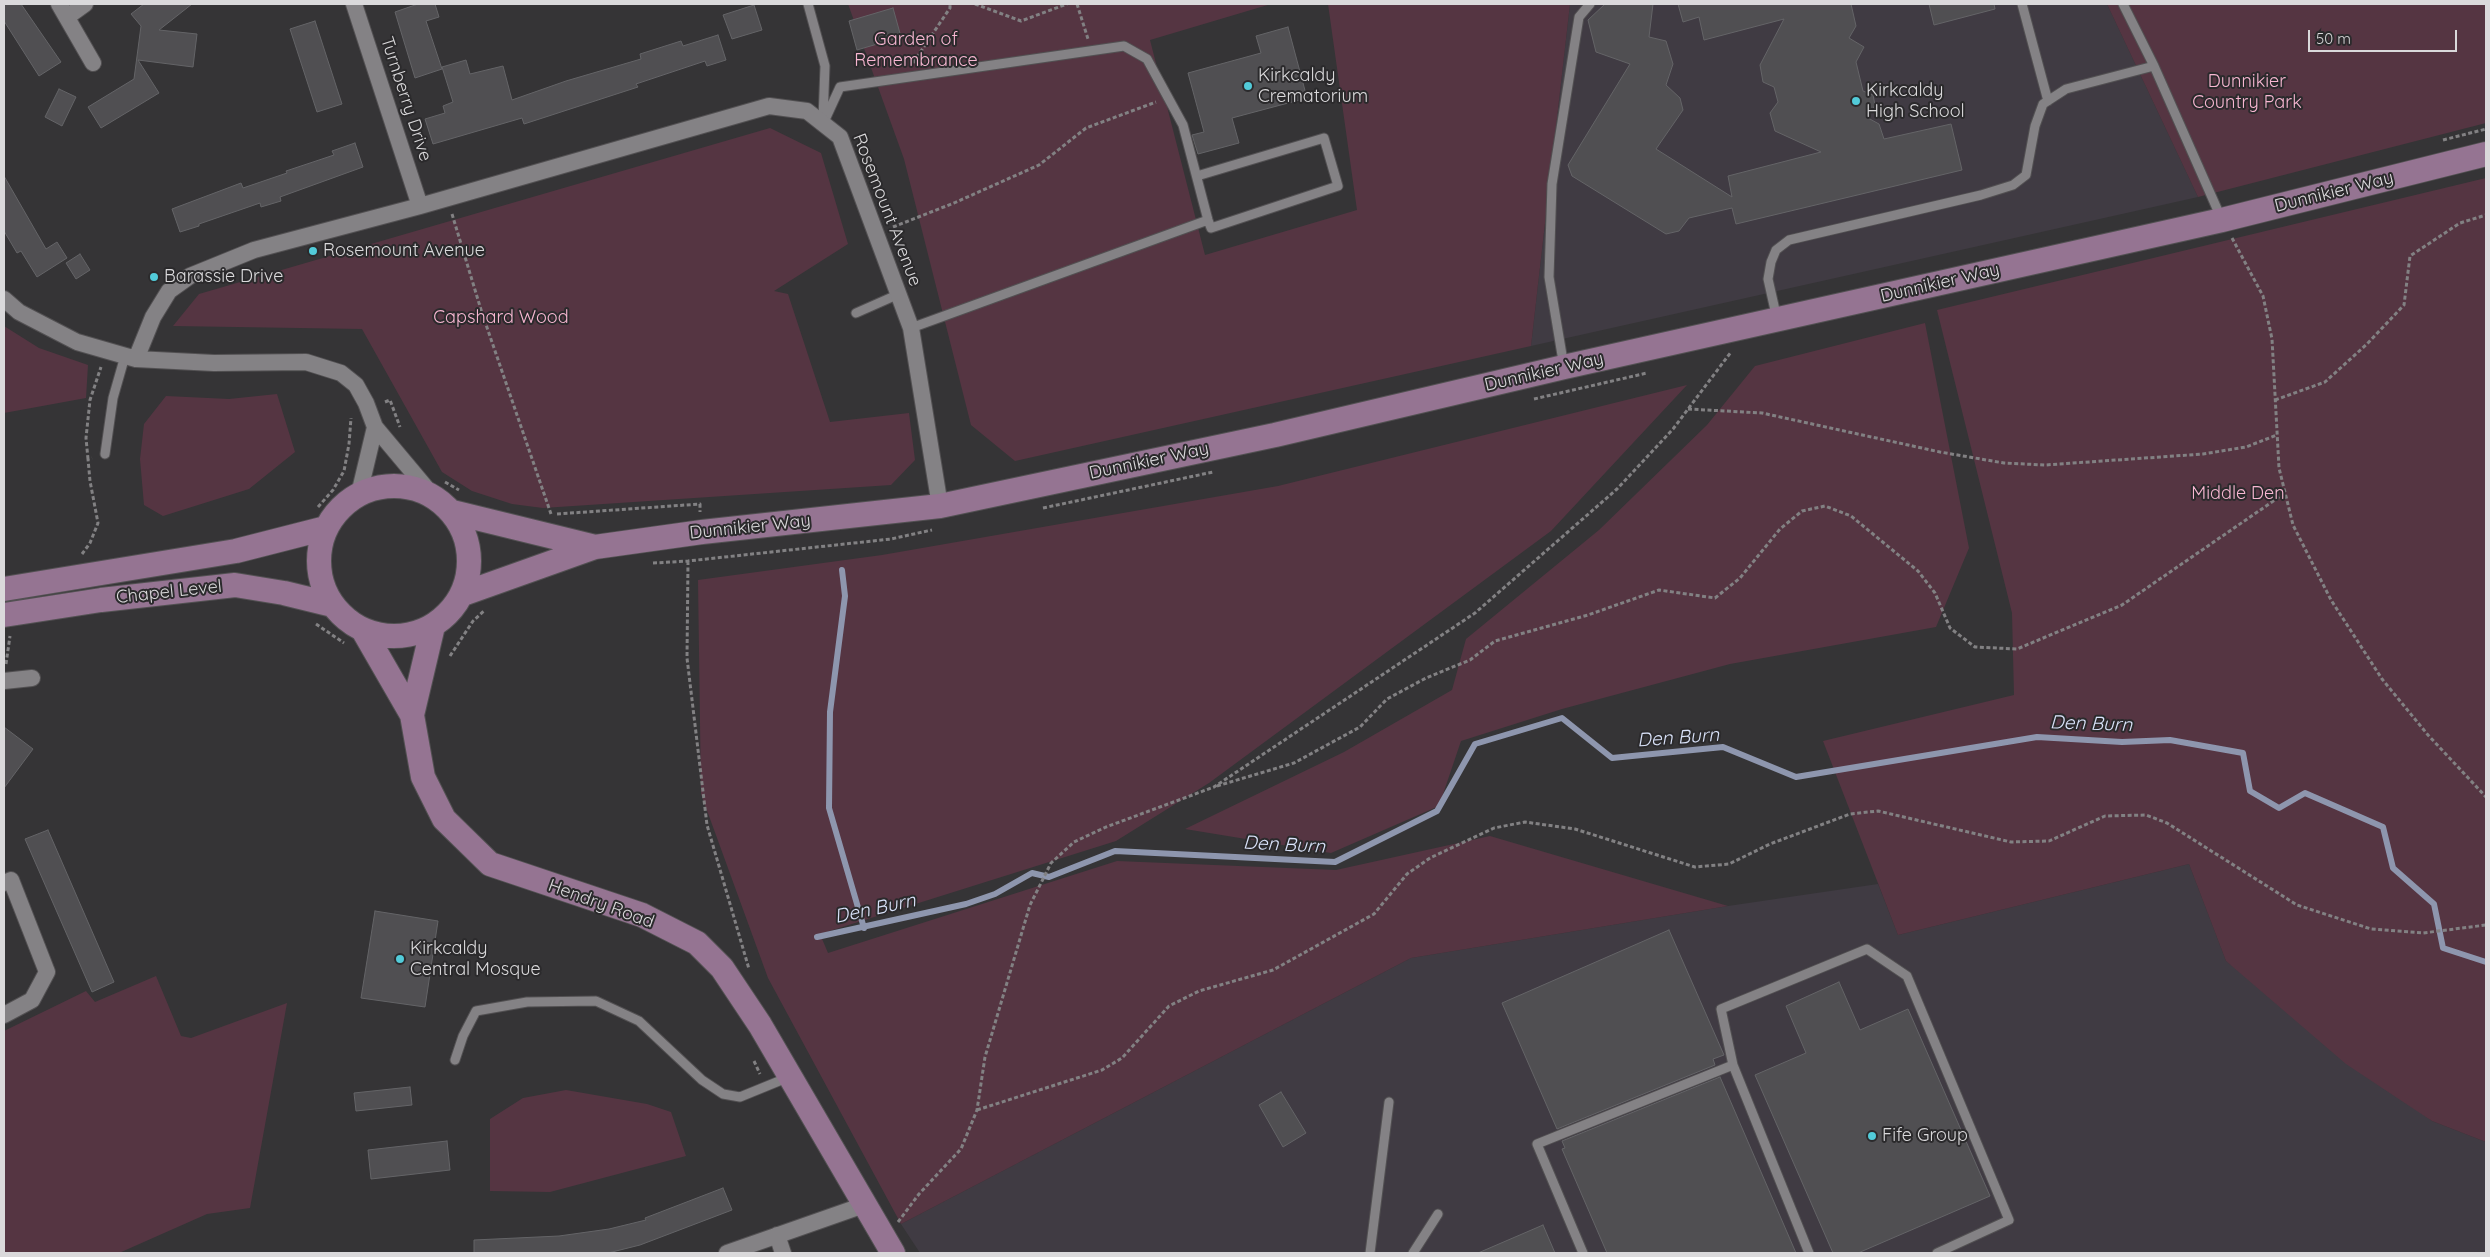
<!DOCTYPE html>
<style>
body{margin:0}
#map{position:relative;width:2490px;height:1257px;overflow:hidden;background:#353436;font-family:Quicksand,sans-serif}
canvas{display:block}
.frame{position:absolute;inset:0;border:5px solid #dad9db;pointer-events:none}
.scale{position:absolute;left:2308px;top:30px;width:149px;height:22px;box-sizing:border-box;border:2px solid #dad9db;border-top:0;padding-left:6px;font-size:15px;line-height:18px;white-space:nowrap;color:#dad9db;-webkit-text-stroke:4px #2b2a2c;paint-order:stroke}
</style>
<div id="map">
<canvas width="2490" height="1257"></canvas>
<div class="frame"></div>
<div class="scale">50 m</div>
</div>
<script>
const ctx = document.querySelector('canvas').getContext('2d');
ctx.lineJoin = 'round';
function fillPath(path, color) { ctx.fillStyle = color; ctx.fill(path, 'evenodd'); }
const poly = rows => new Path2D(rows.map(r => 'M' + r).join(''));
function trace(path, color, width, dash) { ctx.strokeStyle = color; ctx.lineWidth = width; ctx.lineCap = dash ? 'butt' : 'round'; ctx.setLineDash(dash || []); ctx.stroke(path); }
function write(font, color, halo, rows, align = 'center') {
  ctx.font = font + ' Quicksand,sans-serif'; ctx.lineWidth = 4; ctx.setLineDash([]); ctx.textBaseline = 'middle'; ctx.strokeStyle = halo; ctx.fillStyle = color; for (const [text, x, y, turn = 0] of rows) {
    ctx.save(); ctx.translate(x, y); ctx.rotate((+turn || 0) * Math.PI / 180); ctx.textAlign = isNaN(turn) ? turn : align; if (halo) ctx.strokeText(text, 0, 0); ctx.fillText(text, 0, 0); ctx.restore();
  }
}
const built = poly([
 [1570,4,2107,4,2198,197,1531,346],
 [2189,864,2226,961,2432,1121,2486,1142,2486,1253,920,1253,901,1224,1411,958,1728,906,1878,884,1898,935]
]);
const green = poly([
 [848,4,1271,4,1150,40,1205,255,1357,210,1328,4,1570,4,1531,346,1015,461,971,425,904,159],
 [2107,4,2486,4,2486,123,2198,197],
 [770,128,821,153,848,244,774,291,788,294,830,422,909,413,915,460,891,485,543,508,512,504,472,491,442,472,362,329,173,326,199,294],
 [2486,178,2486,1142,2432,1121,2346,1064,2226,961,2189,864,1898,935,1823,741,2014,695,2012,613,1937,310],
 [1925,323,1969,548,1936,627,1730,664,1562,709,1461,741,1439,806,1331,853,1185,829,1344,752,1452,690,1466,639,1599,530,1707,425,1755,366],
 [4,326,39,348,88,365,86,398,4,413],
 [1687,385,1551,531,1209,783,1116,841,820,934,828,953,1117,861,1336,870,1490,836,1728,906,1411,958,901,1224,768,978,701,794,698,580,882,555,1278,486],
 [277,394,295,452,249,489,163,516,144,505,140,459,144,424,166,396,229,399],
 [156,976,181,1036,191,1038,287,1003,250,1208,207,1214,119,1253,4,1253,4,1031,86,991,95,1002],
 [566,1090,647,1104,671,1112,686,1156,550,1192,490,1191,490,1119,523,1098]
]);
const stream = poly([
 [842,570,845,596,830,712,829,808,864,928],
 [817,937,966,904,995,894,1032,873,1049,877,1115,851,1335,862,1437,811,1475,744,1562,718,1612,758,1723,747,1796,777,2037,737,2122,742,2170,740,2243,753,2250,791,2279,808,2305,793,2383,827,2393,868,2434,904,2443,948,2486,962]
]);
const building = poly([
 [4,4,21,4,61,62,39,76,4,21,4,4],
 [144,4,192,4,159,30,197,34,193,67,138,60,159,93,101,128,88,107,134,79,141,26,131,14,144,4],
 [418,4,435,4,439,17,426,21,442,69,415,78,395,12,418,4],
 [1605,4,1653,4,1649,37,1666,41,1673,64,1666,85,1680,98,1683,110,1656,149,1732,197,1728,176,1821,152,1775,131,1770,113,1778,102,1774,87,1763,82,1760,65,1784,19,1704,40,1699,17,1683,22,1678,4,1851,4,1856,26,1849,38,1864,47,1856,62,1863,91,1873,95,1875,105,1868,118,1879,124,1884,139,1951,124,1962,170,1736,224,1732,208,1689,218,1679,231,1666,234,1572,176,1568,165,1630,64,1596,52,1588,20,1605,4],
 [1929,4,1994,4,1995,9,1934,25,1929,4],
 [754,5,762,30,732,39,723,15,754,5],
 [893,8,901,37,857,50,849,21,893,8],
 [315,21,342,104,317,112,290,29,315,21],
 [1288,27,1307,98,1232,118,1239,143,1198,154,1192,135,1204,132,1188,73,1261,53,1256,36,1288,27],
 [718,35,726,60,707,66,705,61,636,84,638,87,524,124,522,118,433,144,425,119,445,113,443,106,453,102,442,67,466,60,470,74,503,66,512,100,566,81,641,59,640,54,681,41,683,46,718,35],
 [59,89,76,97,62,126,45,117,59,89],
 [355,143,363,167,280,197,281,201,261,207,260,203,199,224,199,226,180,232,172,209,241,183,243,188,287,173,286,171,334,155,332,151,355,143],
 [4,176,46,249,57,242,67,258,37,277,21,251,17,253,4,231,4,176],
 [80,254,90,270,76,279,66,263,80,254],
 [4,727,33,749,4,788,4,727],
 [48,830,114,982,92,992,25,839,48,830],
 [375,911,438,921,425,1007,361,998,375,911],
 [1669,930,1724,1055,1713,1059,1715,1065,1557,1129,1502,1003,1669,930],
 [1839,982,1860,1030,1908,1009,1990,1196,1858,1253,1833,1253,1755,1075,1806,1053,1786,1006,1839,982],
 [1720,1077,1796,1253,1607,1253,1562,1149,1565,1148,1562,1141,1720,1077],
 [410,1087,412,1105,356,1111,354,1093,410,1087],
 [1281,1092,1306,1133,1283,1147,1259,1105,1281,1092],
 [447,1141,450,1170,371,1179,368,1150,447,1141],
 [723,1188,732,1210,640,1245,608,1253,474,1253,474,1240,559,1236,609,1229,646,1220,645,1218,723,1188],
 [1543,1225,1555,1253,1478,1253,1543,1225]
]);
const path = poly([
 [975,4,1021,21,1067,4],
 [1077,4,1088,39],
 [913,63,950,8,950,4],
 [2443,140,2486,129],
 [452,214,482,313,551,514],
 [893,227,954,203,1039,165,1086,128,1156,102],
 [2232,238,2263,296,2272,339,2279,468,2293,525,2331,600,2382,679,2428,735,2486,797],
 [1534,399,1647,373],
 [2275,400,2325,382,2367,344,2404,305,2410,256,2460,223,2486,215],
 [385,402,390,400,400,427],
 [1688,409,1762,413,1940,452,2004,463,2045,465,2203,454,2246,447,2277,435],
 [88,459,86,438,90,400,101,367],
 [445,482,459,490],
 [318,507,333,490,344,471,349,444,351,418],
 [1043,508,1213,472],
 [557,514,700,504,700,512],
 [82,554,90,543,98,523,90,481,88,459,92,458],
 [688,561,687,658,707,825,749,969],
 [653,563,688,561,891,539,932,530],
 [316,624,344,643],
 [450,656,473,621,485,610],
 [6,664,10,636],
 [1217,786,1294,763,1360,727,1387,699,1426,678,1470,660,1495,641,1588,615,1659,590,1715,598,1740,578,1780,529,1802,511,1825,506,1851,516,1918,571,1935,593,1950,628,1975,647,2017,649,2122,605,2285,493],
 [754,1061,760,1074],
 [977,1110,1102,1070,1122,1058,1169,1006,1199,991,1273,970,1374,914,1407,874,1430,858,1494,828,1525,822,1575,829,1695,867,1729,864,1770,844,1850,814,1878,811,2011,842,2049,841,2105,816,2146,815,2167,823,2297,905,2371,929,2423,933,2486,925],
 [898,1222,919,1194,961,1149,977,1110,985,1057,1030,905,1051,863,1074,842,1106,827,1214,787,1475,613,1617,489,1673,429,1731,352]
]);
const lane = poly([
 [808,4,825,66,823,119],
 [2022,4,2048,101],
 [2123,4,2154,66,2222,220],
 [823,124,840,87,1124,46,1147,59,1183,125,1208,220,1211,228,1338,186,1324,138,1197,176],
 [856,313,899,294],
 [1777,319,1768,279,1771,262,1776,250,1789,240,1981,195,2013,185,2026,175,2035,126,2043,104,2066,89,2154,66],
 [911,328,1208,220],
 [1564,367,1549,277,1552,184,1579,17,1590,4],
 [105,454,113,398,125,356],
 [455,1060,463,1036,476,1011,527,1002,596,1001,639,1021,702,1080,723,1094,740,1097,789,1077],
 [1370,1253,1389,1102],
 [1413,1253,1438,1214],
 [1583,1253,1537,1144,1733,1065],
 [1809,1253,1733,1065,1721,1009,1867,949,1907,976,2009,1220,1937,1253]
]);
const street = poly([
 [59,4,93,63],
 [354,4,420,206],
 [67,17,85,4],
 [4,299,19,312,77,342,136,359,214,363,306,362,341,373,356,385,366,403,375,427,432,495],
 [136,359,153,317,169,291,190,276,254,250,420,206,769,106,807,111,840,137,911,328,940,506],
 [359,494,375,427],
 [4,681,32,678],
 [4,883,11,880,47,972,32,1000,4,1015],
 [777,1235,783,1253],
 [727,1253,864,1205]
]);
const secondary = poly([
 '319 561a75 75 0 1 1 150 0a75 75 0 1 1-150 0Z',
 [452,512,595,547],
 [4,589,236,551,326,528],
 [463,594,595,547,702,532,940,506,1275,435,1564,367,2222,220,2486,154],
 [4,615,101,600,235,585,284,593,333,605],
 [363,630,412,715,423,777,444,819,490,864,642,915,697,943,722,968,760,1025,893,1253],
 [412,715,433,626]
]);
const markers = [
 [1248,86,5,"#52cbd9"],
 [1856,101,5,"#52cbd9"],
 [313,251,5,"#52cbd9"],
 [154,277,5,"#52cbd9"],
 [400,959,5,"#52cbd9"],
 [1872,1136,5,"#52cbd9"]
];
const parkNames = [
 ["Garden of",916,40],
 ["Remembrance",916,61],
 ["Dunnikier",2247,82],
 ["Country Park",2247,103],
 ["Capshard Wood",501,318],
 ["Middle Den",2238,494]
];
const poiNames = [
 ["Kirkcaldy",1258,76],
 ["Crematorium",1258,97],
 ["Kirkcaldy",1866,91],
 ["High School",1866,112],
 ["Rosemount Avenue",323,251],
 ["Barassie Drive",164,277],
 ["Kirkcaldy",410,949],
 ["Central Mosque",410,970],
 ["Fife Group",1882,1136]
];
const streetNames = [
 ["Turnberry Drive",406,99,72],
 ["Dunnikier Way",2334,192,-14],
 ["Rosemount Avenue",887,210,69],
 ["Dunnikier Way",1940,283,-13],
 ["Dunnikier Way",1544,372,-13],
 ["Dunnikier Way",1149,461,-12],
 ["Dunnikier Way",750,527,-6],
 ["Chapel Level",169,592,-6],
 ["Hendry Road",601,904,20]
];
const waterNames = [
 ["Den Burn",2091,724,2],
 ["Den Burn",1678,738,-4],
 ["Den Burn",1284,845,3],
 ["Den Burn",875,909,-12]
];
fillPath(built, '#403b43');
fillPath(green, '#553542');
trace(stream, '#8e96ae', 6);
fillPath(building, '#504f52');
trace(building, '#646467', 1);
trace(lane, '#525052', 11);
trace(street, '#525052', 18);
trace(secondary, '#525052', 26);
trace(path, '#828183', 3, [4, 2.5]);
trace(lane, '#848285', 9);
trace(street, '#848285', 16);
trace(secondary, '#957492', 24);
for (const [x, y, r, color] of markers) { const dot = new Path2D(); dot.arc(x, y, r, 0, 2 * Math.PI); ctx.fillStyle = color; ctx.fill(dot); trace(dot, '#2b2a2c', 2); }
write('18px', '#f8b7d2', '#2b2a2c', parkNames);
write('18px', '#dad9db', '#2b2a2c', poiNames, 'left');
write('18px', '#dad9db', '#2b2a2c', streetNames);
write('italic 19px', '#dae3fa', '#2b2a2c', waterNames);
</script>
